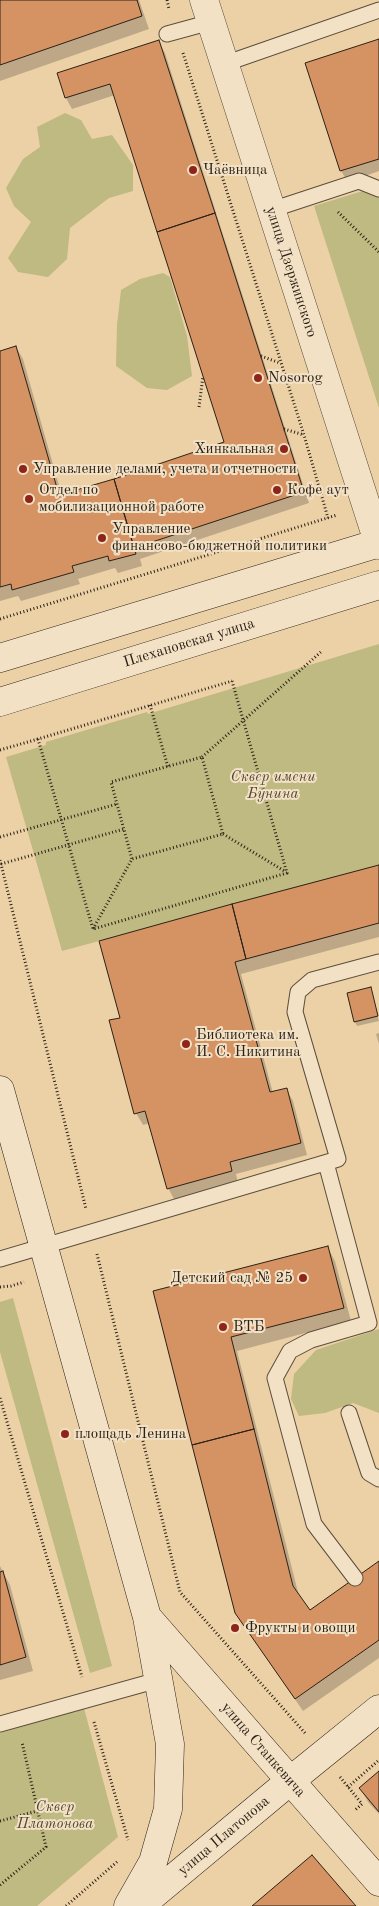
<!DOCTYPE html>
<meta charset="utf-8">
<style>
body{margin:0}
canvas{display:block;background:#ecd1a7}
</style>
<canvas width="379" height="1906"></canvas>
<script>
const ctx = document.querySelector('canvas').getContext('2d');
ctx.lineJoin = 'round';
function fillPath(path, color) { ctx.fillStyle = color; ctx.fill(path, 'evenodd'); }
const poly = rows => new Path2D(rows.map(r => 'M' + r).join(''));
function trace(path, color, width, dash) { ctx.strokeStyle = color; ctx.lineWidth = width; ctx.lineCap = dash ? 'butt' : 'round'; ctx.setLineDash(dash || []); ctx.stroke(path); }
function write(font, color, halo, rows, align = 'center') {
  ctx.font = font + ' "Old Standard TT",serif'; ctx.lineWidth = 4; ctx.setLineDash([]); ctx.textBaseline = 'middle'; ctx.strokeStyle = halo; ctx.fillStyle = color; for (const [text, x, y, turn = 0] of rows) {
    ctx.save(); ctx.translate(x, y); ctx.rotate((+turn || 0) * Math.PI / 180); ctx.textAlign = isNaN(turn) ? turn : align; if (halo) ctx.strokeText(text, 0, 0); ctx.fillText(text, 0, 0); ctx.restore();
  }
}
const green = poly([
 [65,113,81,120,92,139,112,135,133,165,133,191,109,198,70,228,67,259,48,277,18,272,8,258,31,222,14,206,6,188,23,159,40,147,37,127],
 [379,186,379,408,314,206],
 [163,273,170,277,187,336,192,376,167,390,147,388,116,366,117,325,121,290,140,279],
 [379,644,379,865,62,951,6,757,46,745,46,742,147,712,148,714],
 [13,1298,112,1666,90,1673,0,1352,0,1302],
 [379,1329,379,1413,353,1403,325,1413,299,1416,291,1399,294,1374,316,1350],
 [84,1708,118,1837,37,1906,0,1906,0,1733]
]);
const shadow = poly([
 [0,0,139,0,149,29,0,81],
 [379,40,379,171,348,182,341,171,307,63],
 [159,42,165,53,309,503,140,559,142,566,118,573,115,568,78,579,80,584,21,601,18,596,0,601,0,352,16,347,23,359,62,496,116,480,226,443,115,95,72,109,66,98,59,74],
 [379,866,379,937,241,974,273,1093,286,1089,293,1101,307,1155,236,1174,238,1183,175,1201,168,1188,150,1123,143,1125,136,1113,121,1019],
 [370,989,379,1021,357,1026,355,1022],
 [379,1033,379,1044,376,1034],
 [328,1248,335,1261,351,1321,237,1351,299,1596,310,1611,379,1563,379,1658,303,1711,236,1613,154,1292],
 [0,1566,10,1585,33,1671,0,1680],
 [379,1773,379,1814,368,1802,361,1789]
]);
const building = poly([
 [0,0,137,0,142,16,0,65,0,0],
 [379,39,379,159,340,171,305,63,379,39],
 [159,40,215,213,157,232,110,84,65,98,57,73,159,40],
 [215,213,304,492,134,548,114,479,224,442,157,232,215,213],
 [16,346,59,495,114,479,136,554,109,561,108,556,72,566,74,572,12,590,11,584,0,587,0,351,16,346],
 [379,865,379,923,246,959,232,904,379,865],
 [232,904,246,959,235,962,270,1092,287,1088,301,1143,230,1162,232,1171,167,1189,145,1111,134,1114,109,1020,120,1018,99,941,232,904],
 [371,987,378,1016,354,1022,347,993,371,987],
 [328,1246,344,1308,231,1337,254,1429,192,1445,153,1291,328,1246],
 [254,1429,293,1586,310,1610,379,1561,379,1640,295,1699,235,1613,192,1445,254,1429],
 [3,1571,26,1657,0,1665,0,1572,3,1571],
 [379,1771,379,1812,359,1788,379,1771],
 [312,1855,356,1906,252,1906,312,1855]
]);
const path = poly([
 [167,0,169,9],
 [183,53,304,435,328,518],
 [338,212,379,252],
 [261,356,280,363],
 [199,407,203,376],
 [284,429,304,435],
 [0,619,337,515],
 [232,681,287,873,93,929,38,739,232,681],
 [150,705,168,767],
 [0,750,38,739],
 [202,757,322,651],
 [223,834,286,872],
 [0,837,117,804],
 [0,860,86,1209],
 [1,864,124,829],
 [93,929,132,859,111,782,202,757,223,834,132,859],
 [97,1254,180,1592,305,1733],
 [0,1287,11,1286,24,1282],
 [0,1398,82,1677],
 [94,1722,128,1840],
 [340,1777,362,1804,354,1811],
 [348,1787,379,1760],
 [0,1821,37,1811],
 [0,1885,46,1847,22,1742],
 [66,1906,118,1861]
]);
const lane = poly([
 [167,34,211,22],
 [224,64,379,10],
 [271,210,359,181,379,189],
 [326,1163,369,1323,311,1340,290,1351,275,1378,314,1524,355,1578],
 [0,1259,338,1159,295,1012,298,992,312,980,379,962],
 [349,1413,369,1473,379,1479],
 [0,1724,158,1680]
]);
const street = poly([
 [204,0,379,545]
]);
const secondary = poly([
 [0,658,379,543],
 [0,702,379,585],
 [0,1090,147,1617,170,1744,168,1809,153,1862,128,1906],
 [148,1618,379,1882],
 [140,1906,290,1781,379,1709]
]);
const markers = [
 [193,170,5,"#8f2418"],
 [258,378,5,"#8f2418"],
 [284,449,5,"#8f2418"],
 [23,469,5,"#8f2418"],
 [277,490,5,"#8f2418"],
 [29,499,5,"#8f2418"],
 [102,538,5,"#8f2418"],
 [186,1044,5,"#8f2418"],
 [303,1278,5,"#8f2418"],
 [223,1327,5,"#8f2418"],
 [65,1434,5,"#8f2418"],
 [235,1628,5,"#8f2418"]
];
const poiNames = [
 ["Чаёвница",203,170],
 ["Nosorog",268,378],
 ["Хинкальная",274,449,"right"],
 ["Управление делами, учета и отчетности",33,469],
 ["Отдел по",39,490],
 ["мобилизационной работе",39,507],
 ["Кофе аут",287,490],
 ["Управление",112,529],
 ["финансово-бюджетной политики",112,546],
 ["Библиотека им.",196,1035],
 ["И. С. Никитина",196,1052],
 ["Детский сад № 25",293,1278,"right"],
 ["ВТБ",233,1327],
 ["площадь Ленина",75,1434],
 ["Фрукты и овощи",245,1628]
];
const streetNames = [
 ["улица Дзержинского",291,272,72],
 ["Плехановская улица",189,643,-17],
 ["улица Станкевича",263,1750,49],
 ["улица Платонова",224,1836,-40]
];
const parkNames = [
 ["Cквер имени",273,777],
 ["Бунина",273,794],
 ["Сквер",55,1807],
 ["Платонова",55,1824]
];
fillPath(green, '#bfb982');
fillPath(shadow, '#0003');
fillPath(building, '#d59263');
trace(building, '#2b2217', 1);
trace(lane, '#5b4e3b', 17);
trace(street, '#5b4e3b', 29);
trace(secondary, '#2b2217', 29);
trace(path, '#2b2217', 3, [1, 2.5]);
trace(lane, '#f3e1c6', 15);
trace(street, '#f3e1c6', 28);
trace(secondary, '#f3e1c6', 28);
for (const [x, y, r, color] of markers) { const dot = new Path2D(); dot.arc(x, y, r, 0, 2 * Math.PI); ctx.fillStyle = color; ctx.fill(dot); trace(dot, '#f3e1c6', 2); }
write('15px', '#2b2217', '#f3e1c6', poiNames, 'left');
write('15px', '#2b2217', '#f3e1c6', streetNames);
write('italic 15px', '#504832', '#f3e1c6', parkNames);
</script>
